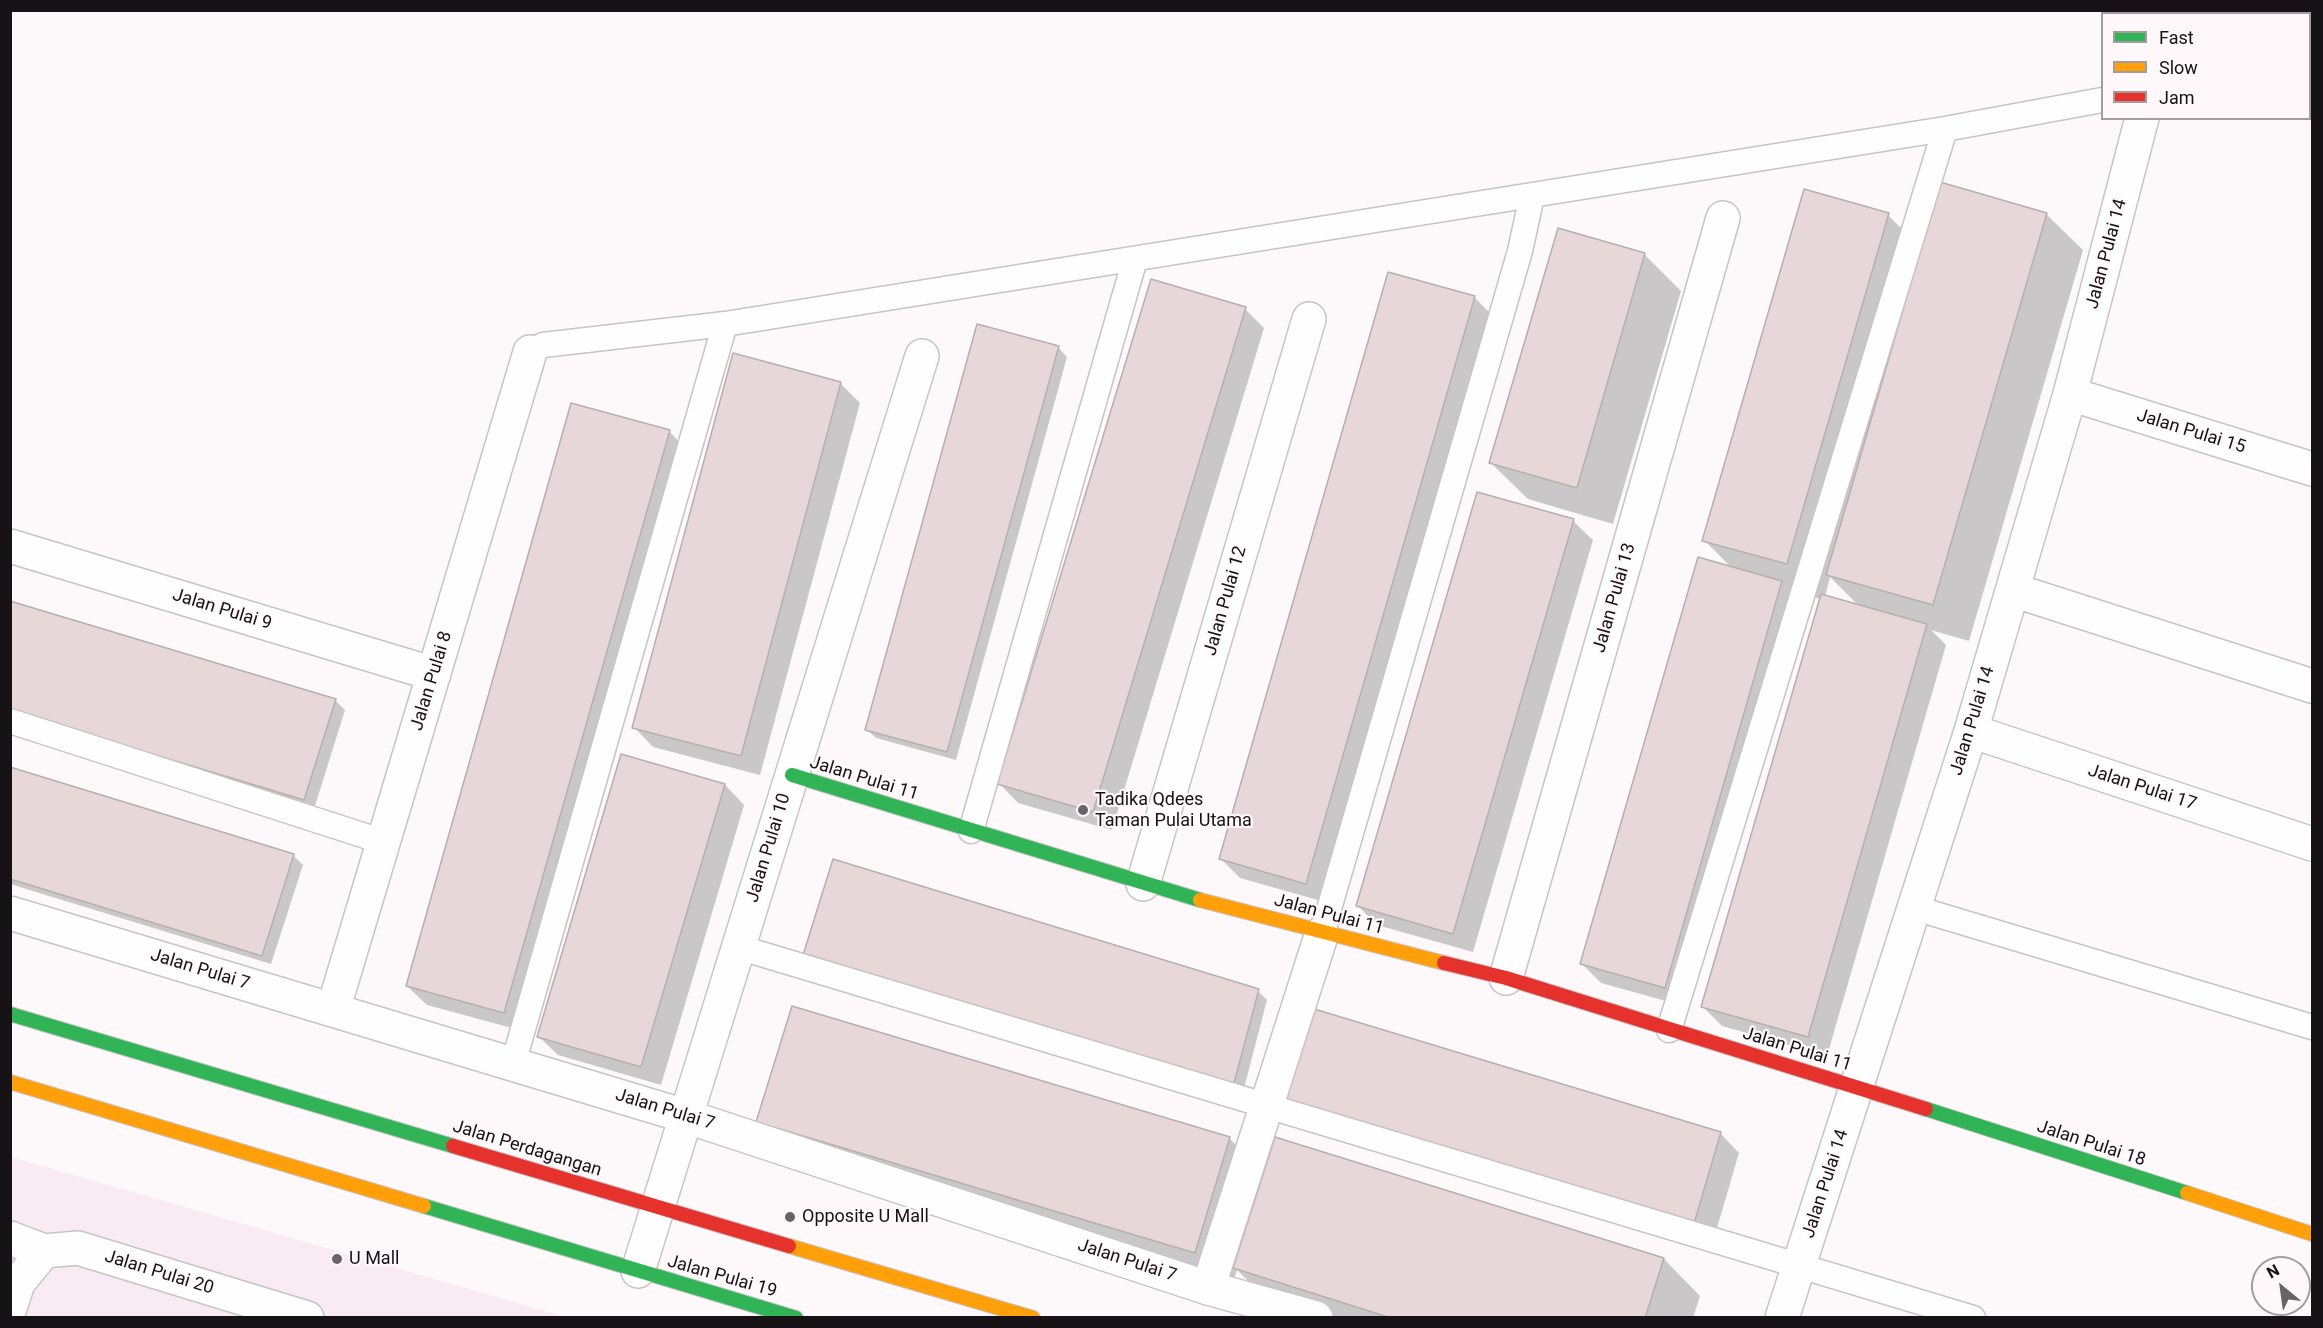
<!DOCTYPE html>
<style>
body{margin:0}
#map{position:relative;width:2323px;height:1328px;overflow:hidden;background:#fdf9fb;font-family:Roboto,sans-serif}
canvas{display:block}
.frame{position:absolute;inset:0;border:12px solid #171215;pointer-events:none}
.legend{position:absolute;left:2101px;top:12px;width:210px;height:108px;box-sizing:border-box;background:#fef8fb;border:2px solid #a29c9f;margin:0;padding:8px 10px;list-style:none;font-size:18px;color:#171215}
.legend li{display:flex;align-items:center;gap:12px;height:30px}
.legend b{width:30px;border:2px solid #a29c9f}
.north{position:absolute;left:2251px;top:1256px;width:60px;height:60px;box-sizing:border-box;background:#fef8fb;border:2px solid #a29c9f;border-radius:50%;rotate:331deg;font-size:16px;font-weight:700;line-height:24px;text-align:center;color:#171215}
.north::after{content:'';display:block;margin:auto;width:21px;height:27px;background:#686366;clip-path:polygon(50% 0,100% 100%,50% 72%,0 100%)}
</style>
<div id="map">
<canvas width="2323" height="1328"></canvas>
<div class="frame"></div>
<ul class="legend">
<li><b style="height:8px;background:#30b455"></b>Fast</li>
<li><b style="height:8px;background:#ff9f0a"></b>Slow</li>
<li><b style="height:8px;background:#e5322d"></b>Jam</li>
</ul>
<div class="north">N</div>
</div>
<script>
const ctx = document.querySelector('canvas').getContext('2d');
ctx.lineJoin = 'round';
function fillPath(path, color) { ctx.fillStyle = color; ctx.fill(path, 'evenodd'); }
const poly = rows => new Path2D(rows.map(r => 'M' + r).join(''));
function trace(path, color, width, dash) { ctx.strokeStyle = color; ctx.lineWidth = width; ctx.lineCap = dash ? 'butt' : 'round'; ctx.setLineDash(dash || []); ctx.stroke(path); }
function write(font, color, halo, rows, align = 'center') {
  ctx.font = font + ' Roboto,sans-serif'; ctx.lineWidth = 4.5; ctx.setLineDash([]); ctx.textBaseline = 'middle'; ctx.strokeStyle = halo; ctx.fillStyle = color; for (const [text, x, y, turn = 0] of rows) {
    ctx.save(); ctx.translate(x, y); ctx.rotate((+turn || 0) * Math.PI / 180); ctx.textAlign = isNaN(turn) ? turn : align; if (halo) ctx.strokeText(text, 0, 0); ctx.fillText(text, 0, 0); ctx.restore();
  }
}
const built = poly([
 [11,1157,566,1317,11,1317]
]);
const shadow = poly([
 [2046,214,2083,250,1969,641,1931,630,1946,645,1827,1056,1722,1026,1703,1007,1821,599,1791,591,1801,601,1684,1006,1601,983,1582,964,1732,568,1704,540,1888,215,1922,249],
 [1830,577,1860,607,1825,597],
 [1644,254,1681,291,1613,524,1528,499,1491,463],
 [1474,297,1493,316,1325,902,1240,878,1221,859],
 [1245,309,1264,328,1112,830,1018,803,999,783],
 [1058,347,1067,357,956,760,876,738,866,729],
 [840,383,860,403,760,775,653,747,634,727],
 [669,431,688,451,523,1031,427,1005,407,986],
 [1573,521,1593,540,1473,952,1377,925,1358,906],
 [335,700,345,710,314,809,10,717],
 [10,768,294,856,303,865,271,964,10,884],
 [725,785,744,805,661,1085,558,1055,538,1036],
 [814,964,1258,991,1267,1000,1242,1096],
 [1312,1010,1720,1133,1739,1153,1712,1245],
 [758,1122,1229,1138,1265,1173,1276,1139,1664,1259,1700,1296,1693,1318,1314,1318,1271,1304,1237,1270,1231,1288,794,1158]
]);
const building = poly([
 [1940,182,2047,213,1933,605,1826,575,1940,182],
 [1804,189,1889,213,1787,564,1702,541,1804,189],
 [1558,228,1645,253,1577,488,1489,463,1558,228],
 [1388,272,1475,296,1306,884,1219,859,1388,272],
 [1151,279,1246,307,1093,812,997,784,1151,279],
 [977,324,1059,346,947,752,865,730,977,324],
 [733,353,841,382,741,756,632,728,733,353],
 [571,403,670,430,504,1013,406,986,571,403],
 [1477,492,1574,519,1453,934,1356,906,1477,492],
 [1698,557,1782,581,1665,988,1580,964,1698,557],
 [1821,594,1927,624,1808,1037,1701,1007,1821,594],
 [10,601,336,699,304,800,10,711,10,601],
 [621,754,725,784,641,1067,537,1037,621,754],
 [10,767,294,854,262,956,10,879,10,767],
 [833,859,1259,989,1233,1087,803,955,833,859],
 [792,1006,1230,1137,1195,1253,756,1122,792,1006],
 [1311,1008,1721,1132,1693,1227,1282,1105,1311,1008],
 [1275,1137,1664,1258,1645,1318,1391,1318,1233,1268,1275,1137]
]);
const lane = poly([
 [530,352,543,345,725,324,1945,129,2102,100],
 [10,721,384,842],
 [971,831,1135,259],
 [1915,908,2312,1027],
 [1322,933,1520,251,1532,196],
 [738,947,1973,1318],
 [1669,1030,1945,129],
 [513,1064,725,324]
]);
const street = poly([
 [2070,394,2312,469],
 [10,546,434,674],
 [2013,590,2312,686],
 [1971,731,2312,844],
 [1143,884,1309,319],
 [10,913,685,1116,1208,1288,1316,1318],
 [1506,978,1723,218],
 [333,1010,530,352],
 [10,1238,44,1251,78,1248,307,1318],
 [638,1271,922,356],
 [1208,1288,1322,933],
 [10,1308,18,1283,44,1251],
 [1782,1318,1971,731,2070,394,2142,118]
]);
const fast = poly([
 [792,775,1200,900],
 [10,1014,453,1146],
 [1926,1109,2187,1193],
 [424,1206,796,1318]
]);
const slow = poly([
 [1200,900,1444,963],
 [10,1082,424,1206],
 [2187,1193,2312,1234],
 [789,1246,1033,1318]
]);
const jam = poly([
 [1444,963,1506,978,1926,1109],
 [453,1146,789,1246]
]);
const markers = [
 [1083,810,6,"#686366"],
 [790,1217,6,"#686366"],
 [337,1259,6,"#686366"]
];
const streetNames = [
 ["Jalan Pulai 14",2107,254,-75],
 ["Jalan Pulai 15",2191,432,17],
 ["Jalan Pulai 13",1615,598,-74],
 ["Jalan Pulai 12",1226,601,-74],
 ["Jalan Pulai 9",222,610,17],
 ["Jalan Pulai 8",432,681,-73],
 ["Jalan Pulai 14",1973,721,-73],
 ["Jalan Pulai 11",864,779,17],
 ["Jalan Pulai 17",2142,788,18],
 ["Jalan Pulai 10",769,848,-73],
 ["Jalan Pulai 11",1329,915,15],
 ["Jalan Pulai 7",200,970,17],
 ["Jalan Pulai 11",1797,1050,17],
 ["Jalan Pulai 7",665,1110,17],
 ["Jalan Pulai 18",2091,1144,18],
 ["Jalan Perdagangan",527,1149,17],
 ["Jalan Pulai 14",1826,1184,-72],
 ["Jalan Pulai 7",1127,1261,18],
 ["Jalan Pulai 20",159,1273,17],
 ["Jalan Pulai 19",722,1277,16]
];
const poiNames = [
 ["Tadika Qdees",1095,800],
 ["Taman Pulai Utama",1095,821],
 ["Opposite U Mall",802,1217],
 ["U Mall",349,1259]
];
fillPath(built, '#f8ecf2');
fillPath(shadow, '#0003');
fillPath(building, '#e7d7d9');
trace(building, '#b4b0b1', 1.5);
trace(lane, '#c8c3c6', 27);
trace(street, '#c8c3c6', 36);
trace(fast, '#c8c3c6', 16);
trace(slow, '#c8c3c6', 16);
trace(jam, '#c8c3c6', 16);
trace(lane, '#fffefe', 24);
trace(street, '#fffefe', 33);
trace(fast, '#30b455', 14);
trace(slow, '#ff9f0a', 14);
trace(jam, '#e5322d', 14);
for (const [x, y, r, color] of markers) { const dot = new Path2D(); dot.arc(x, y, r, 0, 2 * Math.PI); ctx.fillStyle = color; ctx.fill(dot); trace(dot, '#fef8fb', 2); }
write('18px', '#171215', '#fef8fb', streetNames);
write('18px', '#171215', '#fef8fb', poiNames, 'left');
</script>
